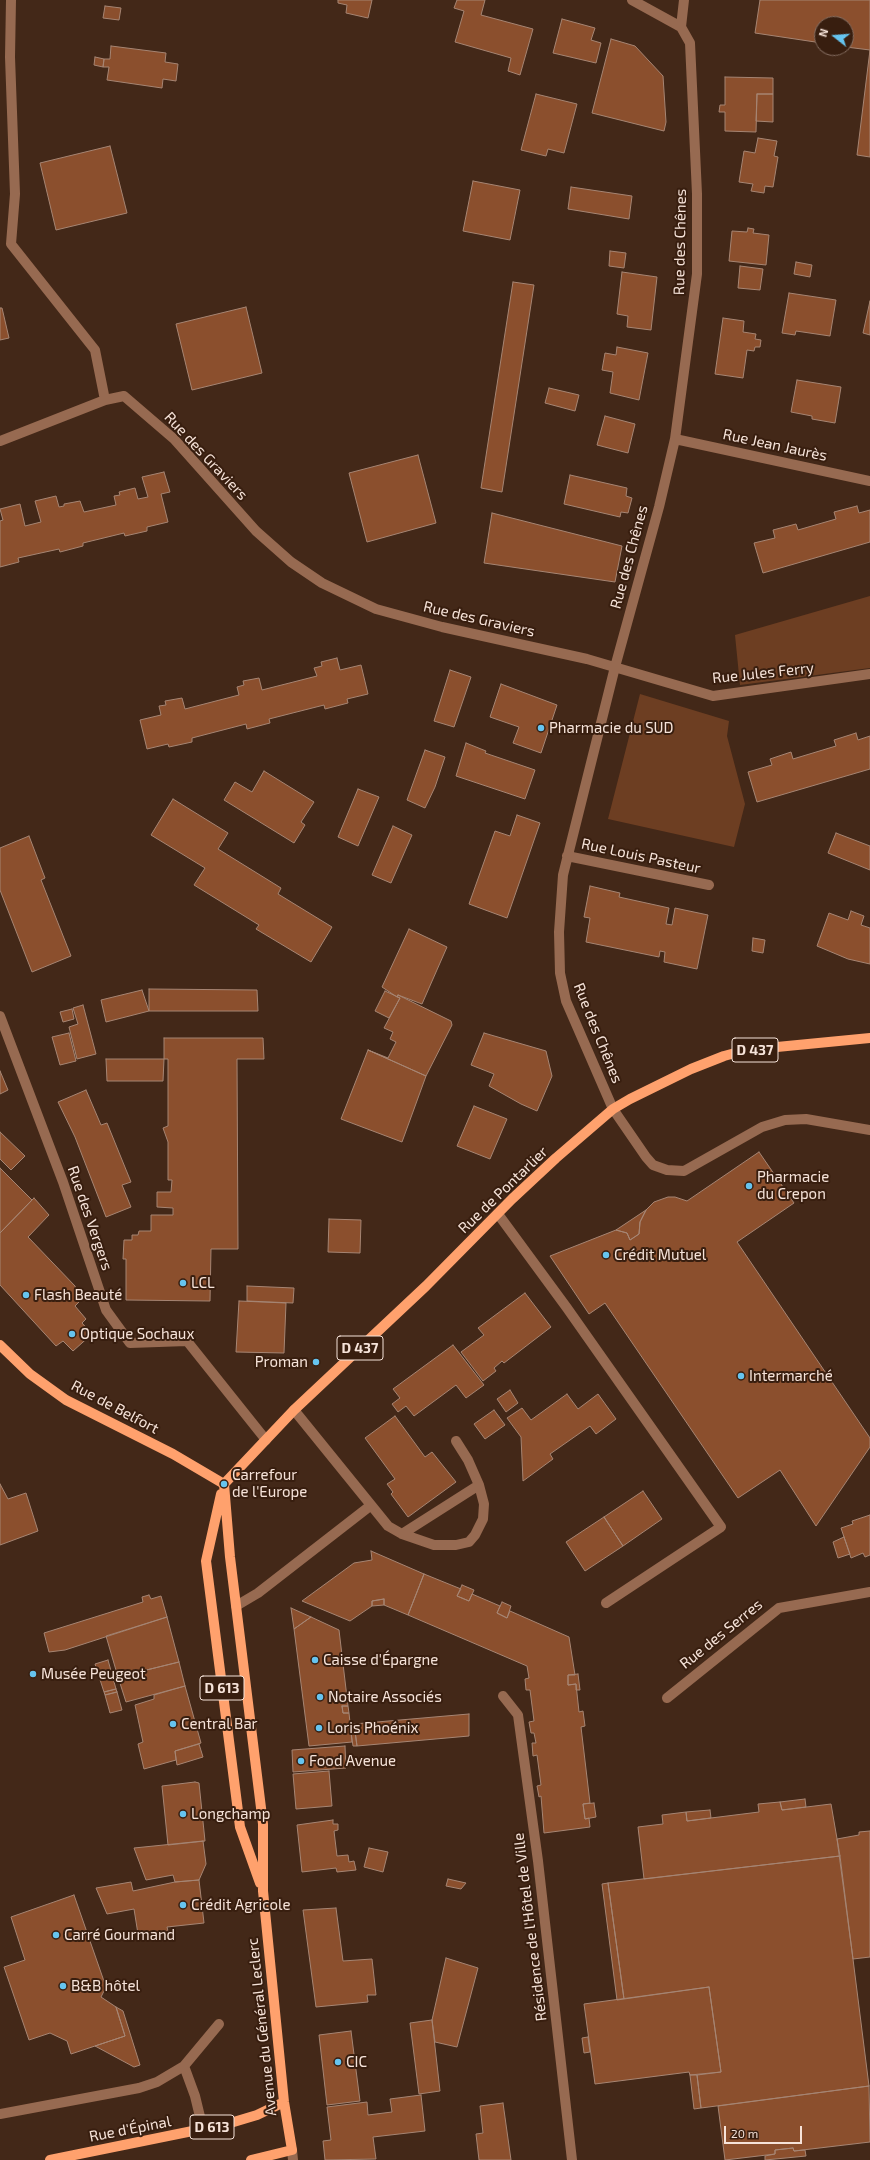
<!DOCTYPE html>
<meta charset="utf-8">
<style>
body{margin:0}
#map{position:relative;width:870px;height:2160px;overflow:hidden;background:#432818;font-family:"Exo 2",sans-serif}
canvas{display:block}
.north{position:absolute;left:814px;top:16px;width:40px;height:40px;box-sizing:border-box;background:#381e0f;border:1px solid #846d60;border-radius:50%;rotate:287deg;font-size:11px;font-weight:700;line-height:16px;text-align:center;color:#f6e3d9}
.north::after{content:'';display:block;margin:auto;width:14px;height:18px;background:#66c4ef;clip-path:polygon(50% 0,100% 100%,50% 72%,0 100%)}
.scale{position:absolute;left:724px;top:2126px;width:78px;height:18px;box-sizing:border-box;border:2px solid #f6e3d9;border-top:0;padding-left:5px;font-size:12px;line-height:14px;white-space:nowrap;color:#f6e3d9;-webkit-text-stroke:3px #381e0f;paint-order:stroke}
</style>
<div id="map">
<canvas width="870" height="2160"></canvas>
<div class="north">N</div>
<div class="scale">20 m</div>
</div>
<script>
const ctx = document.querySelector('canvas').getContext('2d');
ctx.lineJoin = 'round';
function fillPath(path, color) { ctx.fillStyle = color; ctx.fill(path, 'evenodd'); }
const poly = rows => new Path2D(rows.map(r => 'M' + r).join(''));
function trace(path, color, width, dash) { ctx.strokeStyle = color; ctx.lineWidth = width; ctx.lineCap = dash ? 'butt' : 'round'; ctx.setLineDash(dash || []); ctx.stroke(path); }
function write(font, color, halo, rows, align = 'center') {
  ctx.font = font + ' "Exo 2",sans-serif'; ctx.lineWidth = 4; ctx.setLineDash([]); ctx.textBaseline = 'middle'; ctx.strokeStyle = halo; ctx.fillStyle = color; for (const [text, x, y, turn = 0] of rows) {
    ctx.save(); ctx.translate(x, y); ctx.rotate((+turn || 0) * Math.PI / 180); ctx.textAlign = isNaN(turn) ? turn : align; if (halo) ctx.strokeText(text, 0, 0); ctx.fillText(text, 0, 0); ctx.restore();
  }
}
const green = poly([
 [870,596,870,668,740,685,735,635],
 [640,694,729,721,727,736,745,804,734,847,608,819]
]);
const building = poly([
 [338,0,372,0,368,18,346,13,347,5,338,3,338,0],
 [457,0,485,0,481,15,533,29,520,75,508,71,511,58,455,42,464,11,454,8,457,0],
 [760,0,870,0,870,157,857,155,870,50,846,47,846,24,822,24,822,43,755,33,760,0],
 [105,6,121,8,119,20,103,18,105,6],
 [562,19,595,28,591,40,601,43,596,63,553,53,562,19],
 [611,39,635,46,663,76,666,122,664,131,592,113,611,39],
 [111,46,166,53,165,62,178,64,176,81,163,79,162,88,107,80,109,67,103,67,104,59,110,59,111,46],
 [95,57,104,59,103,67,94,65,95,57],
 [725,77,773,78,773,94,757,94,756,132,725,131,725,112,719,112,720,105,725,105,725,77],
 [536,94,577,104,564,153,548,149,546,156,521,150,536,94],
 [757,94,773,94,773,122,756,121,757,94],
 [758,138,777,141,774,156,778,157,773,187,765,186,764,193,751,191,753,184,739,182,744,151,755,153,758,138],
 [110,146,127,213,56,230,40,163,110,146],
 [473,181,520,190,510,240,463,231,473,181],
 [571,187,632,196,629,219,568,209,571,187],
 [748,228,754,229,753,233,769,235,766,265,729,261,732,231,747,232,748,228],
 [610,251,626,253,624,268,609,266,610,251],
 [796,262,812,265,810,277,794,274,796,262],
 [740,266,763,269,760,290,738,288,740,266],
 [622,272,657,277,651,330,627,327,628,316,617,314,622,272],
 [513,282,534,285,502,492,481,488,513,282],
 [789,293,836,300,830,336,796,331,795,335,782,333,789,293],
 [870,301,870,335,863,333,870,301],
 [246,307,262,373,192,390,176,324,246,307],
 [0,308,2,308,9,338,0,340,0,308],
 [723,318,744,321,743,332,756,334,755,339,761,340,760,347,755,347,754,351,747,350,743,378,715,374,723,318],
 [617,347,648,353,639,400,610,393,613,372,602,370,605,353,616,355,617,347],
 [797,380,841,387,835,423,812,419,812,416,791,412,797,380],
 [549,388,579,395,575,411,545,403,549,388],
 [605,416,635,424,628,453,597,445,605,416],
 [418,455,436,523,367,542,349,473,418,455],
 [164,472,170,492,161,494,168,522,147,527,147,531,125,536,124,533,83,543,83,546,60,552,59,549,18,558,19,562,0,567,0,521,3,520,0,509,20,504,25,526,41,522,35,501,56,496,59,507,64,506,64,504,80,501,84,512,116,505,114,496,120,495,119,492,135,488,138,499,148,497,142,477,164,472],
 [570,475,627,488,626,496,632,498,628,513,621,512,620,517,564,504,570,475],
 [857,506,859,513,870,510,870,542,763,573,754,543,775,538,773,530,796,524,798,530,836,519,834,512,857,506],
 [492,513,622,546,615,582,484,563,492,513],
 [337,658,340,670,361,665,368,694,347,699,348,703,325,709,324,705,269,719,270,723,247,729,246,724,192,738,192,742,169,747,168,744,147,749,140,720,161,715,159,706,166,705,165,701,182,698,185,709,239,695,237,687,244,685,243,681,259,678,262,690,317,676,314,668,322,666,321,662,337,658],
 [450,670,471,677,454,727,434,721,450,670],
 [501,684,557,705,541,753,513,743,519,727,490,717,501,684],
 [856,733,858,740,870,736,870,769,757,802,748,772,772,765,770,759,791,752,793,759,836,746,834,740,856,733],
 [466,743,486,751,485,753,535,770,525,799,456,776,466,743],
 [425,750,445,757,435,787,425,808,407,800,425,750],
 [264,771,314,802,301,822,305,825,294,843,224,800,235,782,252,792,264,771],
 [358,789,379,797,358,846,338,837,358,789],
 [173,799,228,833,218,849,281,888,278,894,332,927,311,962,256,929,259,925,194,885,205,868,151,835,173,799],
 [517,815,540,823,507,918,469,904,495,831,510,836,517,815],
 [393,826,412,835,391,883,372,875,393,826],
 [836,833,870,846,870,870,828,853,836,833],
 [29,836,45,878,41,880,71,956,32,972,0,890,0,848,29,836],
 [590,886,620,893,619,897,669,908,666,924,672,925,675,908,708,915,697,969,664,962,665,952,660,951,659,957,586,942,590,918,584,917,590,886],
 [851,911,864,916,861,925,870,928,870,964,848,959,817,946,829,913,848,920,851,911],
 [409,929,447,947,422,1004,398,995,397,997,382,987,409,929],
 [753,938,765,940,763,953,752,951,753,938],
 [149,989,257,990,258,1011,149,1011,149,989],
 [142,990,149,1011,106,1022,101,1000,142,990],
 [385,991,400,998,389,1018,375,1011,385,991],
 [398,995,451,1021,452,1025,426,1076,368,1050,388,1058,396,1042,390,1039,393,1032,384,1028,400,998,397,997,398,995],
 [83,1005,96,1054,77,1059,69,1027,78,1024,73,1008,83,1005],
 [72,1009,74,1019,63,1022,60,1012,72,1009],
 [69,1033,76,1061,60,1065,52,1037,69,1033],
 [484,1033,546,1051,552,1076,537,1111,521,1104,489,1086,494,1074,471,1065,484,1033],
 [164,1038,263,1038,264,1059,237,1059,238,1249,211,1249,210,1301,126,1300,126,1259,123,1259,124,1240,132,1240,132,1235,138,1235,139,1231,151,1231,151,1215,173,1215,173,1208,157,1207,157,1192,171,1192,172,1180,168,1180,168,1142,163,1128,168,1126,168,1059,164,1059,164,1038],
 [368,1050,426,1076,402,1142,341,1119,368,1050],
 [106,1059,164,1059,163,1081,107,1081,106,1059],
 [0,1071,8,1090,0,1094,0,1071],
 [86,1090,101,1125,107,1123,131,1182,122,1185,131,1207,106,1217,75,1137,58,1102,86,1090],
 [474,1106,507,1119,490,1159,457,1146,474,1106],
 [0,1132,25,1156,11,1170,0,1159,0,1132],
 [759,1152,794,1203,737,1242,870,1438,870,1447,816,1526,780,1470,738,1498,605,1303,589,1314,550,1256,616,1230,627,1233,630,1240,639,1234,640,1222,646,1210,654,1202,668,1197,675,1197,687,1201,759,1152],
 [0,1168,32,1200,0,1233,0,1168],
 [34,1198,49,1215,28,1237,75,1286,80,1301,75,1306,86,1319,82,1323,92,1334,73,1351,63,1341,56,1346,0,1285,0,1233,34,1198],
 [646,1210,640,1222,639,1234,630,1240,627,1233,616,1230,646,1210],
 [329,1219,361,1220,360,1253,328,1252,329,1219],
 [247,1286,294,1288,293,1303,247,1301,247,1286],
 [525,1293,551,1327,504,1363,502,1361,494,1368,496,1371,483,1381,461,1352,484,1335,478,1328,525,1293],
 [239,1301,286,1303,284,1353,236,1352,239,1301],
 [453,1345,484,1385,466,1398,456,1385,414,1416,406,1406,398,1412,392,1404,400,1398,393,1389,453,1345],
 [510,1390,518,1403,506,1412,497,1399,510,1390],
 [567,1394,578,1409,598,1394,616,1419,596,1434,590,1426,550,1454,553,1459,523,1481,521,1437,507,1418,522,1408,531,1420,567,1394],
 [494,1410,505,1425,485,1439,474,1424,494,1410],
 [395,1416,425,1457,432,1452,456,1482,408,1517,391,1494,393,1492,387,1484,395,1479,365,1438,395,1416],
 [0,1484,8,1499,26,1493,38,1531,0,1545,0,1484],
 [643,1491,662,1519,623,1546,604,1517,643,1491],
 [870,1515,870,1555,865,1557,863,1553,851,1558,841,1528,853,1524,852,1521,870,1515],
 [604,1517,623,1546,585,1571,566,1542,604,1517],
 [844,1537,850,1554,838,1558,833,1542,844,1537],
 [371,1551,424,1574,408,1615,384,1605,384,1599,372,1601,372,1606,350,1621,302,1601,354,1563,372,1560,371,1551],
 [424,1574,461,1589,457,1596,469,1601,472,1594,500,1606,497,1613,507,1618,510,1611,569,1637,575,1675,568,1675,568,1685,576,1684,579,1712,583,1711,585,1726,581,1727,590,1803,583,1804,585,1819,589,1818,590,1827,544,1833,541,1796,539,1797,537,1786,541,1785,537,1755,533,1756,532,1743,536,1743,534,1733,531,1733,529,1722,534,1721,530,1690,526,1690,525,1679,529,1678,527,1666,408,1615,424,1574],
 [462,1585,474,1590,469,1601,457,1596,462,1585],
 [149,1595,151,1599,161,1596,167,1617,65,1650,49,1652,44,1633,143,1602,142,1597,149,1595],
 [384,1599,384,1605,372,1606,372,1601,384,1599],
 [502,1602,511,1606,507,1618,497,1613,502,1602],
 [291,1608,311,1617,294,1629,291,1608],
 [167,1617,179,1662,118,1677,106,1636,167,1617],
 [311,1617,339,1630,348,1706,342,1706,343,1713,349,1713,352,1742,309,1746,294,1629,311,1617],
 [108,1660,116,1689,104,1692,95,1664,108,1660],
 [179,1662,185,1686,126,1702,118,1677,179,1662],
 [578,1674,580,1690,576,1690,576,1684,568,1685,568,1675,578,1674],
 [185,1686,201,1743,175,1751,176,1760,144,1769,138,1744,143,1742,135,1705,154,1699,154,1695,185,1686],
 [116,1689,117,1692,105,1695,104,1692,116,1689],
 [117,1692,122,1710,110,1713,105,1695,117,1692],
 [342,1706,348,1706,349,1713,343,1713,342,1706],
 [469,1714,469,1736,357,1746,354,1724,469,1714],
 [354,1724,357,1746,353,1746,350,1725,354,1724],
 [199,1744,203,1757,177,1765,175,1751,199,1744],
 [345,1746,346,1768,293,1772,292,1750,345,1746],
 [329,1771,332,1806,296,1809,293,1774,329,1771],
 [195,1782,199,1783,205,1841,168,1845,162,1786,195,1782],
 [805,1799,806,1807,782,1810,780,1802,805,1799],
 [780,1802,782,1810,831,1804,840,1856,644,1879,638,1827,663,1824,662,1815,686,1812,687,1821,759,1812,758,1804,780,1802],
 [594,1803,596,1817,585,1819,583,1804,594,1803],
 [710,1810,711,1818,687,1821,686,1812,710,1810],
 [333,1820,333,1824,338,1824,338,1830,334,1831,337,1856,348,1855,349,1862,354,1861,356,1870,337,1872,336,1868,302,1872,297,1825,333,1820],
 [870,1831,870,1957,853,1959,837,1839,859,1835,859,1832,870,1831],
 [203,1841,206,1864,199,1880,175,1882,173,1875,146,1880,134,1848,203,1841],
 [369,1848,388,1852,383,1872,364,1867,369,1848],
 [840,1856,869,2086,701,2108,697,2075,721,2072,709,1987,624,1999,608,1883,840,1856],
 [448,1879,466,1883,461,1889,446,1886,448,1879],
 [199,1880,204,1923,167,1927,168,1931,138,1934,134,1909,107,1914,96,1888,131,1882,133,1891,175,1882,199,1880],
 [608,1883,624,1999,617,2000,602,1884,608,1883],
 [74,1895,106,1987,101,1997,116,2007,125,2036,71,2054,67,2041,50,2033,29,2040,4,1967,25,1960,11,1917,74,1895],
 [336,1908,343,1961,372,1959,376,1995,367,1995,368,2002,316,2007,303,1910,336,1908],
 [446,1958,478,1968,457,2047,435,2042,432,2020,446,1958],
 [709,1987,721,2072,690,2075,689,2072,595,2084,584,2004,709,1987],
 [116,2007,123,2011,140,2065,134,2067,95,2046,125,2036,116,2007],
 [432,2020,440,2091,419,2094,410,2023,432,2020],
 [351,2031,360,2101,327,2105,319,2035,351,2031],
 [588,2037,590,2052,584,2053,582,2038,588,2037],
 [690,2075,697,2075,701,2108,694,2109,690,2075],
 [869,2086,870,2142,794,2151,793,2148,775,2150,775,2154,725,2160,718,2106,869,2086],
 [421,2095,425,2131,373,2137,376,2159,325,2160,323,2141,331,2140,327,2107,367,2102,368,2115,392,2112,390,2099,421,2095],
 [503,2103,511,2160,479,2160,476,2134,483,2133,480,2106,503,2103],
 [793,2148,794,2151,805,2150,806,2156,765,2160,765,2156,775,2154,775,2150,793,2148]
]);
const minor = poly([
 [11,0,10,57,15,194,11,244,95,350,105,400],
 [632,0,681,27],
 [684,0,681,27,690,43,697,194,697,274,675,439,659,507,615,667,563,875,559,932,560,973,566,1001,613,1109,646,1157,653,1165,667,1170,684,1171,762,1127,785,1120,806,1119,870,1130],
 [675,439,870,481],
 [0,441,105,400,124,396,174,439,256,531,291,562,322,583,376,609,442,627,587,659,713,696,870,674],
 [567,856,709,885],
 [0,1016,63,1182,106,1310,130,1343,187,1341,266,1440],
 [498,1214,567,1308,721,1527,606,1603],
 [294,1410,388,1526,402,1534,434,1545,456,1545,469,1542,475,1535,483,1519,484,1504,479,1485,468,1460,456,1441],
 [402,1534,479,1485],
 [236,1606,258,1593,370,1506],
 [503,1696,518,1715,538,1861,572,2160],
 [667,1698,779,1608,870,1592],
 [184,2066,195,2096,203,2129],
 [0,2114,139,2088,157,2082,184,2066,219,2024],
 [292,2150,293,2160]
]);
const major = poly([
 [0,1345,30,1374,66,1400,173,1454,224,1484],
 [224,1484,294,1410,426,1286,512,1199,556,1158,613,1109,630,1099,691,1069,724,1056,746,1050,870,1038],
 [224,1484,230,1557,263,1824,263,1891,284,2102,292,2150,251,2160],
 [221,1494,206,1561,240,1827,260,1883],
 [50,2160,227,2124,257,2115,284,2102]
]);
const markers = [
 [541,728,4,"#66c4ef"],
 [749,1186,4,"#66c4ef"],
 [606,1255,4,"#66c4ef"],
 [183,1283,4,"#66c4ef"],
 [26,1295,4,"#66c4ef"],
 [72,1334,4,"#66c4ef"],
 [316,1362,4,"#66c4ef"],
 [741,1376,4,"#66c4ef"],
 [224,1484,4,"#66c4ef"],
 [315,1660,4,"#66c4ef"],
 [33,1674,4,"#66c4ef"],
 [320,1697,4,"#66c4ef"],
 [173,1724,4,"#66c4ef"],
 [319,1728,4,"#66c4ef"],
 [301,1761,4,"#66c4ef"],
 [183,1814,4,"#66c4ef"],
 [183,1905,4,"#66c4ef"],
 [56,1935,4,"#66c4ef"],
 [63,1986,4,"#66c4ef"],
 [338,2062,4,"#66c4ef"]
];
const shields = [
 [755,1050,46],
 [360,1348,46],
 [222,1688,44],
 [212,2127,44]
];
const shieldNames = [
 ["D 437",755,1050],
 ["D 437",360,1348],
 ["D 613",222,1688],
 ["D 613",212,2127]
];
const streetNames = [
 ["Rue des Chênes",680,242,-89],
 ["Rue Jean Jaurès",775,445,12],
 ["Rue des Graviers",206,456,47],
 ["Rue des Chênes",629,557,-75],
 ["Rue des Graviers",479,619,13],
 ["Rue Jules Ferry",763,673,-6],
 ["Rue Louis Pasteur",641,856,12],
 ["Rue des Chênes",598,1033,68],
 ["Rue de Pontarlier",503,1190,-44],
 ["Rue des Vergers",90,1218,71],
 ["Rue de Belfort",115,1407,28],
 ["Rue des Serres",721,1634,-39],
 ["Résidence de l'Hôtel de Ville",530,1927,-97],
 ["Avenue du Général Leclerc",262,2027,-96],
 ["Rue d'Épinal",130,2129,-11]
];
const poiNames = [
 ["Pharmacie du SUD",549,728],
 ["Pharmacie",757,1177],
 ["du Crepon",757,1194],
 ["Crédit Mutuel",614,1255],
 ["LCL",191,1283],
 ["Flash Beauté",34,1295],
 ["Optique Sochaux",80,1334],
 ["Proman",308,1362,"right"],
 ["Intermarché",749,1376],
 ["Carrefour",232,1475],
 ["de l'Europe",232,1492],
 ["Caisse d'Épargne",323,1660],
 ["Musée Peugeot",41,1674],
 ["Notaire Associés",328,1697],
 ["Central Bar",181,1724],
 ["Loris Phoénix",327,1728],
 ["Food Avenue",309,1761],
 ["Longchamp",191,1814],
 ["Crédit Agricole",191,1905],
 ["Carré Gourmand",64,1935],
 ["B&B hôtel",71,1986],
 ["CIC",346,2062]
];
fillPath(green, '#6d3e22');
fillPath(building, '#8b4f2d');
trace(building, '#a68573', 1);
trace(minor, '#976a51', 10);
trace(major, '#ffa16d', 10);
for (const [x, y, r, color] of markers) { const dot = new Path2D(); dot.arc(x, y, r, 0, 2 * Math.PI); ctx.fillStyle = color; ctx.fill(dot); trace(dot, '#381e0f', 1.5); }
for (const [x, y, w] of shields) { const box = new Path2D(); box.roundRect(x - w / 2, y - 12, w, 24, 3); ctx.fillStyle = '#381e0f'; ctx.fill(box); trace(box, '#f6e3d9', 1); }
write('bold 14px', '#f6e3d9', null, shieldNames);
write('15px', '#f6e3d9', '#381e0f', streetNames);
write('15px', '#f6e3d9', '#381e0f', poiNames, 'left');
</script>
